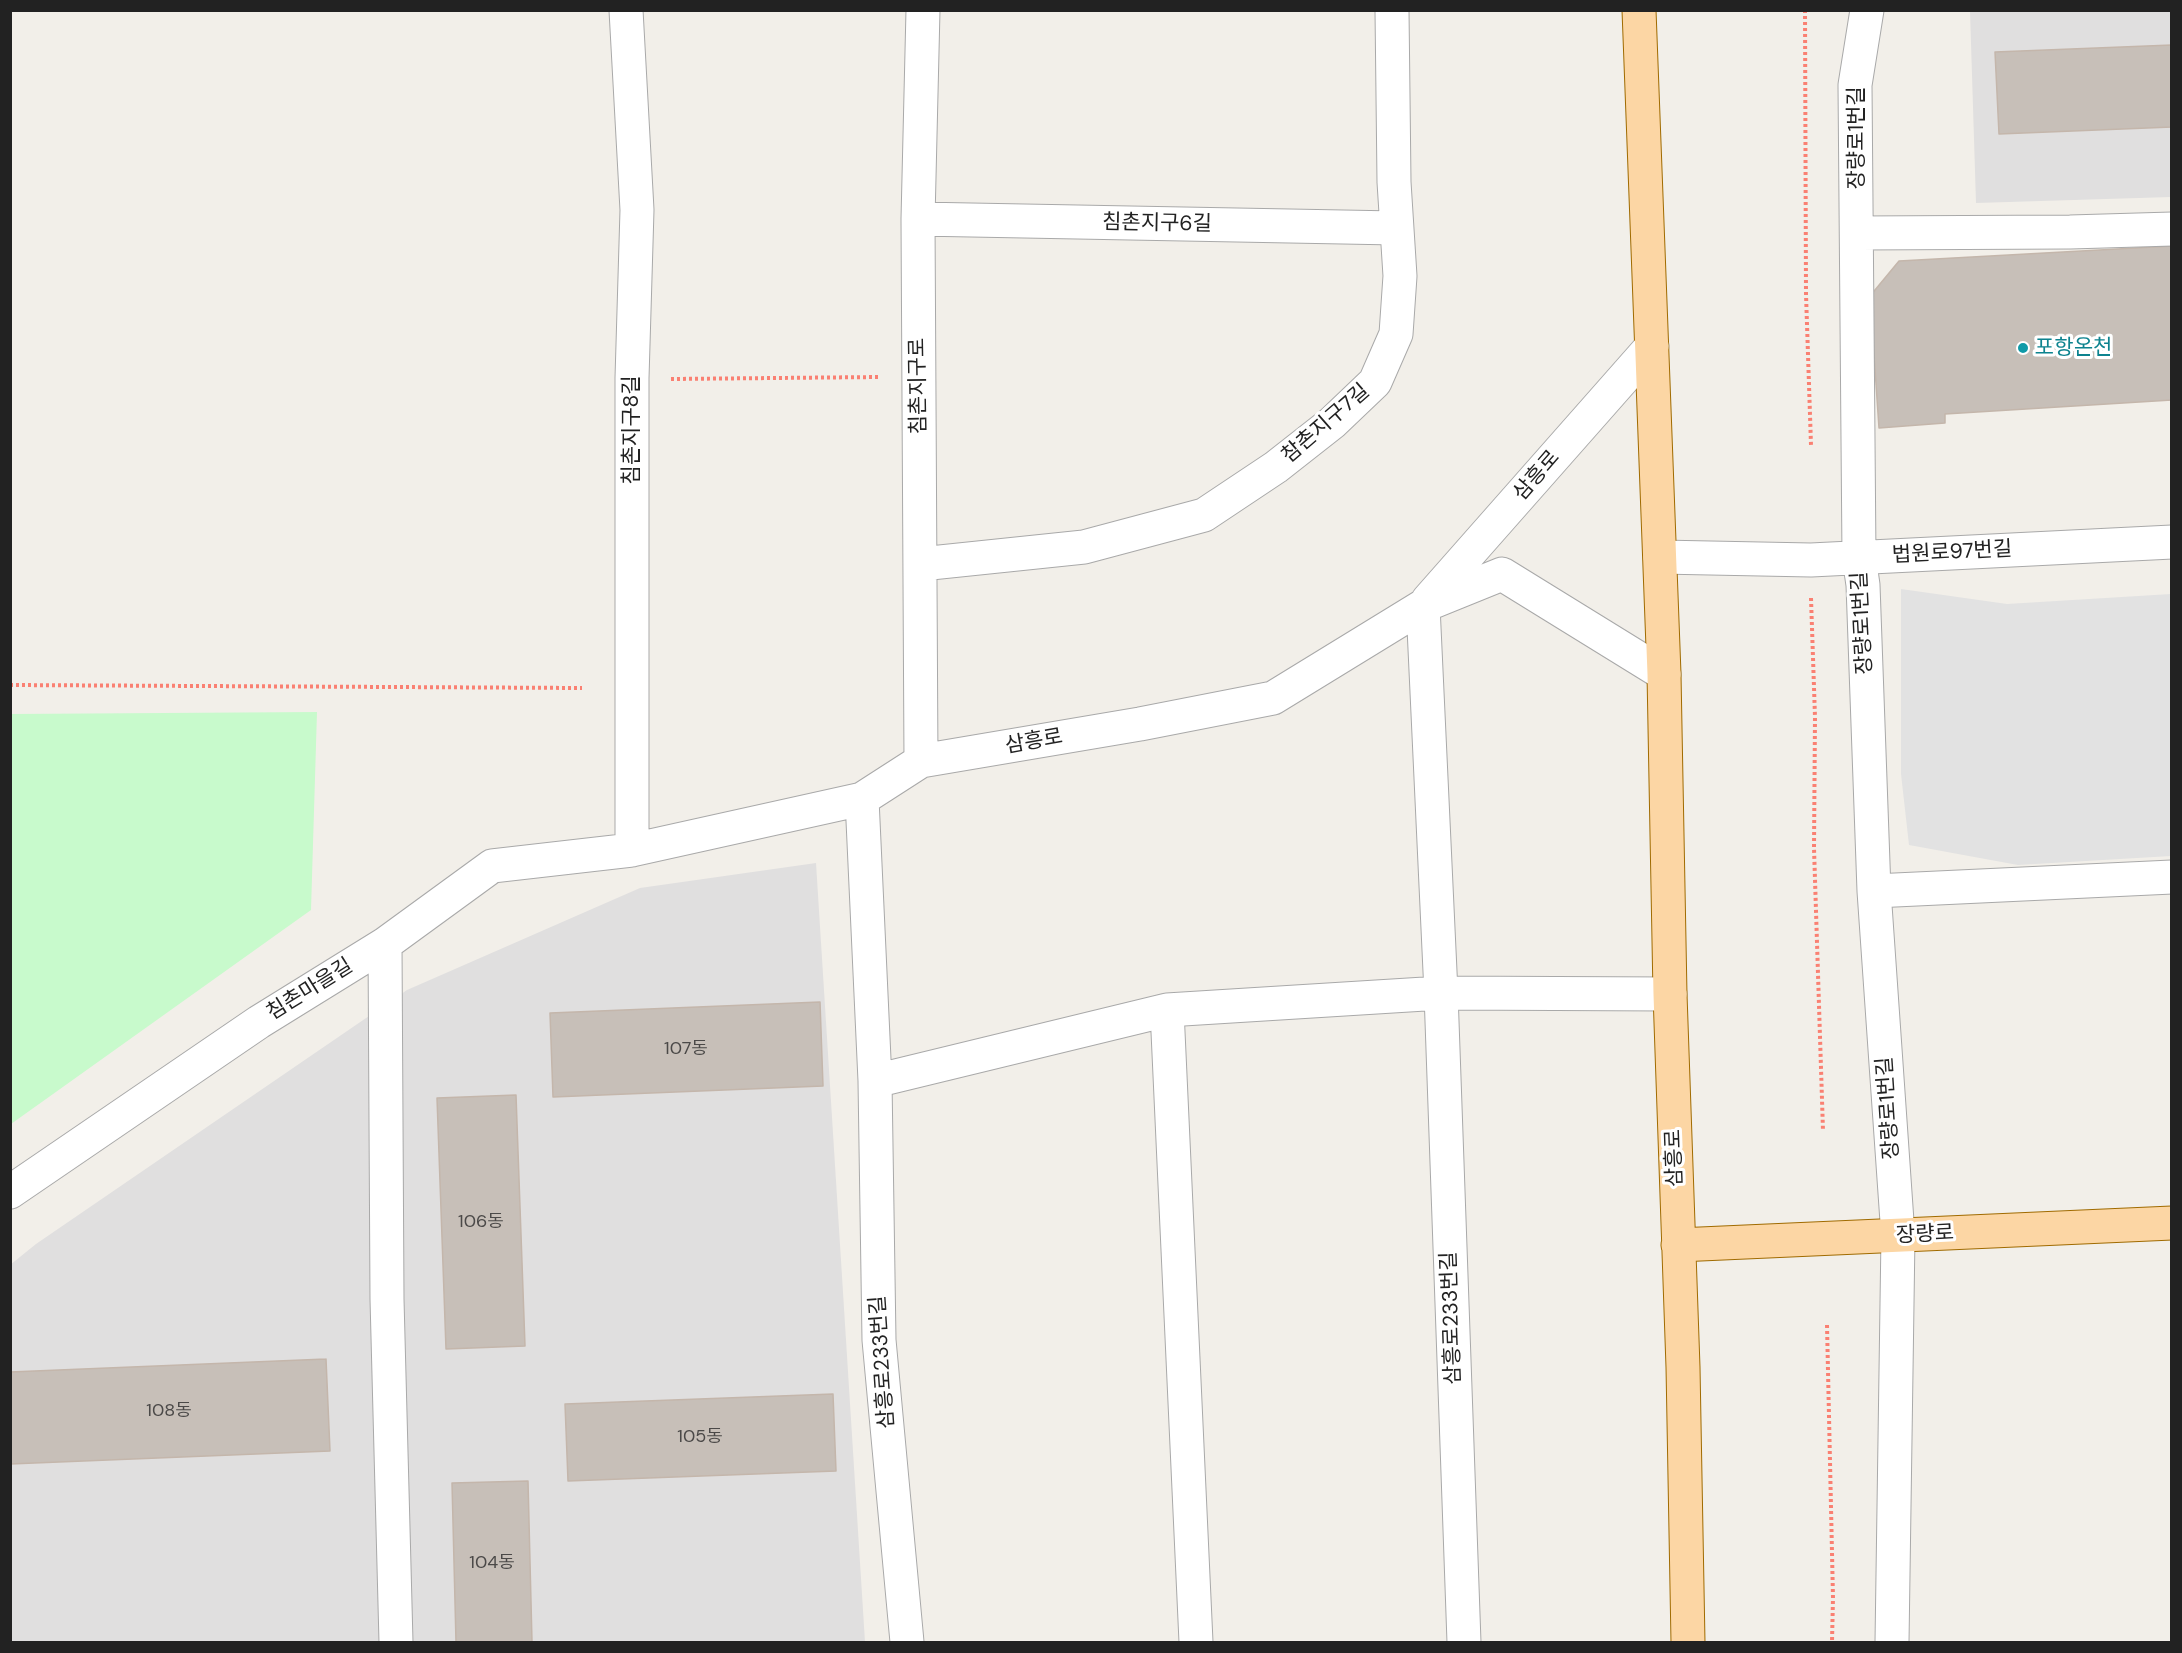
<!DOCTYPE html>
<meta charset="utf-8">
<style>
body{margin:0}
#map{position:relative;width:2182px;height:1653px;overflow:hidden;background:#f2efe9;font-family:"DM Sans",sans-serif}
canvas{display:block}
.frame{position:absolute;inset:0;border:12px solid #222;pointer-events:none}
</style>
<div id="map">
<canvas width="2182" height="1653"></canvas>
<div class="frame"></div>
</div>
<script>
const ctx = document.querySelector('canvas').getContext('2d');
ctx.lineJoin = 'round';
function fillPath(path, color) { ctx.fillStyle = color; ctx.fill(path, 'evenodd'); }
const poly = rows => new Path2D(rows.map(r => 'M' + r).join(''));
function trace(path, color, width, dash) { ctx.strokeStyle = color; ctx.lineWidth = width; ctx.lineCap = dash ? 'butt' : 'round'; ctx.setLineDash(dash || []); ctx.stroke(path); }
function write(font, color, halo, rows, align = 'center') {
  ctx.font = font + ' "DM Sans","Noto Sans KR",sans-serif'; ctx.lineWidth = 6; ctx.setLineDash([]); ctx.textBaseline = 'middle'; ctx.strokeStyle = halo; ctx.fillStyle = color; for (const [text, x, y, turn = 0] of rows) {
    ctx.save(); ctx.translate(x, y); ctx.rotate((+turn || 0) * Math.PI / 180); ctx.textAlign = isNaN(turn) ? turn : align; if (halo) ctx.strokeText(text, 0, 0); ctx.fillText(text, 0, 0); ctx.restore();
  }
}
const residential = poly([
 [1970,11,2171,11,2171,197,1976,203],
 [816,863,865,1642,11,1642,10,1265,36,1244,407,990,640,888]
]);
const park = poly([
 [317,712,311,910,11,1124,11,714]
]);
const parking = poly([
 [1901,589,2007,604,2171,594,2171,856,2018,865,1909,845,1901,774]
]);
const building = poly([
 [2172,45,2172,127,1999,134,1995,52,2172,45],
 [2172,246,2172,400,1945,414,1945,423,1879,428,1870,296,1899,261,2172,246],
 [820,1002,823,1086,553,1097,550,1013,820,1002],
 [516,1095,525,1346,446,1349,437,1098,516,1095],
 [326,1359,330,1451,10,1464,10,1372,326,1359],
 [833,1394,836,1471,568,1481,565,1404,833,1394],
 [528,1481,532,1642,456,1642,452,1483,528,1481]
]);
const path = poly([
 [1805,10,1806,294,1811,445],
 [671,379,879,377],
 [1811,598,1815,717,1814,848,1823,1131],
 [10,685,582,688],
 [1827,1325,1833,1598,1832,1642]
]);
const minor = poly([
 [626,10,637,210,632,378,632,850],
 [1867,10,1855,85,1859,557,1863,585,1874,891,1898,1236,1892,1642],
 [918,219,1396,228],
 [1858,233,2070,232,2172,229],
 [1660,557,1811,560,2172,542],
 [921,564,1084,547,1204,515,1276,467,1332,423,1375,382,1396,334,1400,276,1394,182,1392,10],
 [1428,600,1652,346],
 [1423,606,1441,993,1464,1642],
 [921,761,918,219,923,10],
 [862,799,875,1081,879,1340,907,1642],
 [1874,891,2172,877],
 [385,944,387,1299,396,1642],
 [1167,1010,1196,1642],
 [875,1081,1167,1010,1441,993,1670,994],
 [10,1192,259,1022,385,944,492,866,632,850,862,799,921,761,1140,724,1273,698,1423,606,1502,574,1664,674]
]);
const major = poly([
 [1639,10,1664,674,1670,994,1683,1367,1688,1642],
 [1678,1245,2172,1223]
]);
const markers = [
 [2023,348,6,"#0f9aa8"]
];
const numberNames = [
 ["107동",686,1049],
 ["106동",481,1222],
 ["108동",169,1411],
 ["105동",700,1437],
 ["104동",492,1563]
];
const streetNames = [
 ["장량로1번길",1857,138,-90],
 ["침촌지구6길",1157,224,1],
 ["침촌지구로",919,386,-91],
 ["참촌지구7길",1326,424,-41],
 ["침촌지구8길",632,430,-90],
 ["삼흥로",1537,476,-49],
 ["법원로97번길",1952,553,-3],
 ["장량로1번길",1863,623,-93],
 ["삼흥로",1034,742,-10],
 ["침촌마을길",310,990,-32],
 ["장량로1번길",1889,1108,-94],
 ["삼흥로",1675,1158,-92],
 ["장량로",1925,1235,-3],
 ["삼흥로233번길",1452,1318,-92],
 ["삼흥로233번길",883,1362,-94]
];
const cultureNames = [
 ["포항온천",2035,348]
];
fillPath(residential, '#e0dfdf');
fillPath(park, '#c8facc');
fillPath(parking, '#e2e2e2');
fillPath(building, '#c7bfb8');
trace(building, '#c4b6ab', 1.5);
trace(minor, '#a9a9a9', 35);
trace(major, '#a06b00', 35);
trace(path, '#fa8072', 4, [3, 3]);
trace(minor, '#fff', 33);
trace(major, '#fcd6a4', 33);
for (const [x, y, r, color] of markers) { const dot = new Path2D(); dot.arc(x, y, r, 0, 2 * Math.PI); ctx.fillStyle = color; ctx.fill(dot); trace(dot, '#fff', 2); }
write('18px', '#4b4948', null, numberNames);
write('21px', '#222', '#fff', streetNames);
write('21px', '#0d838f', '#fff', cultureNames, 'left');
</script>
